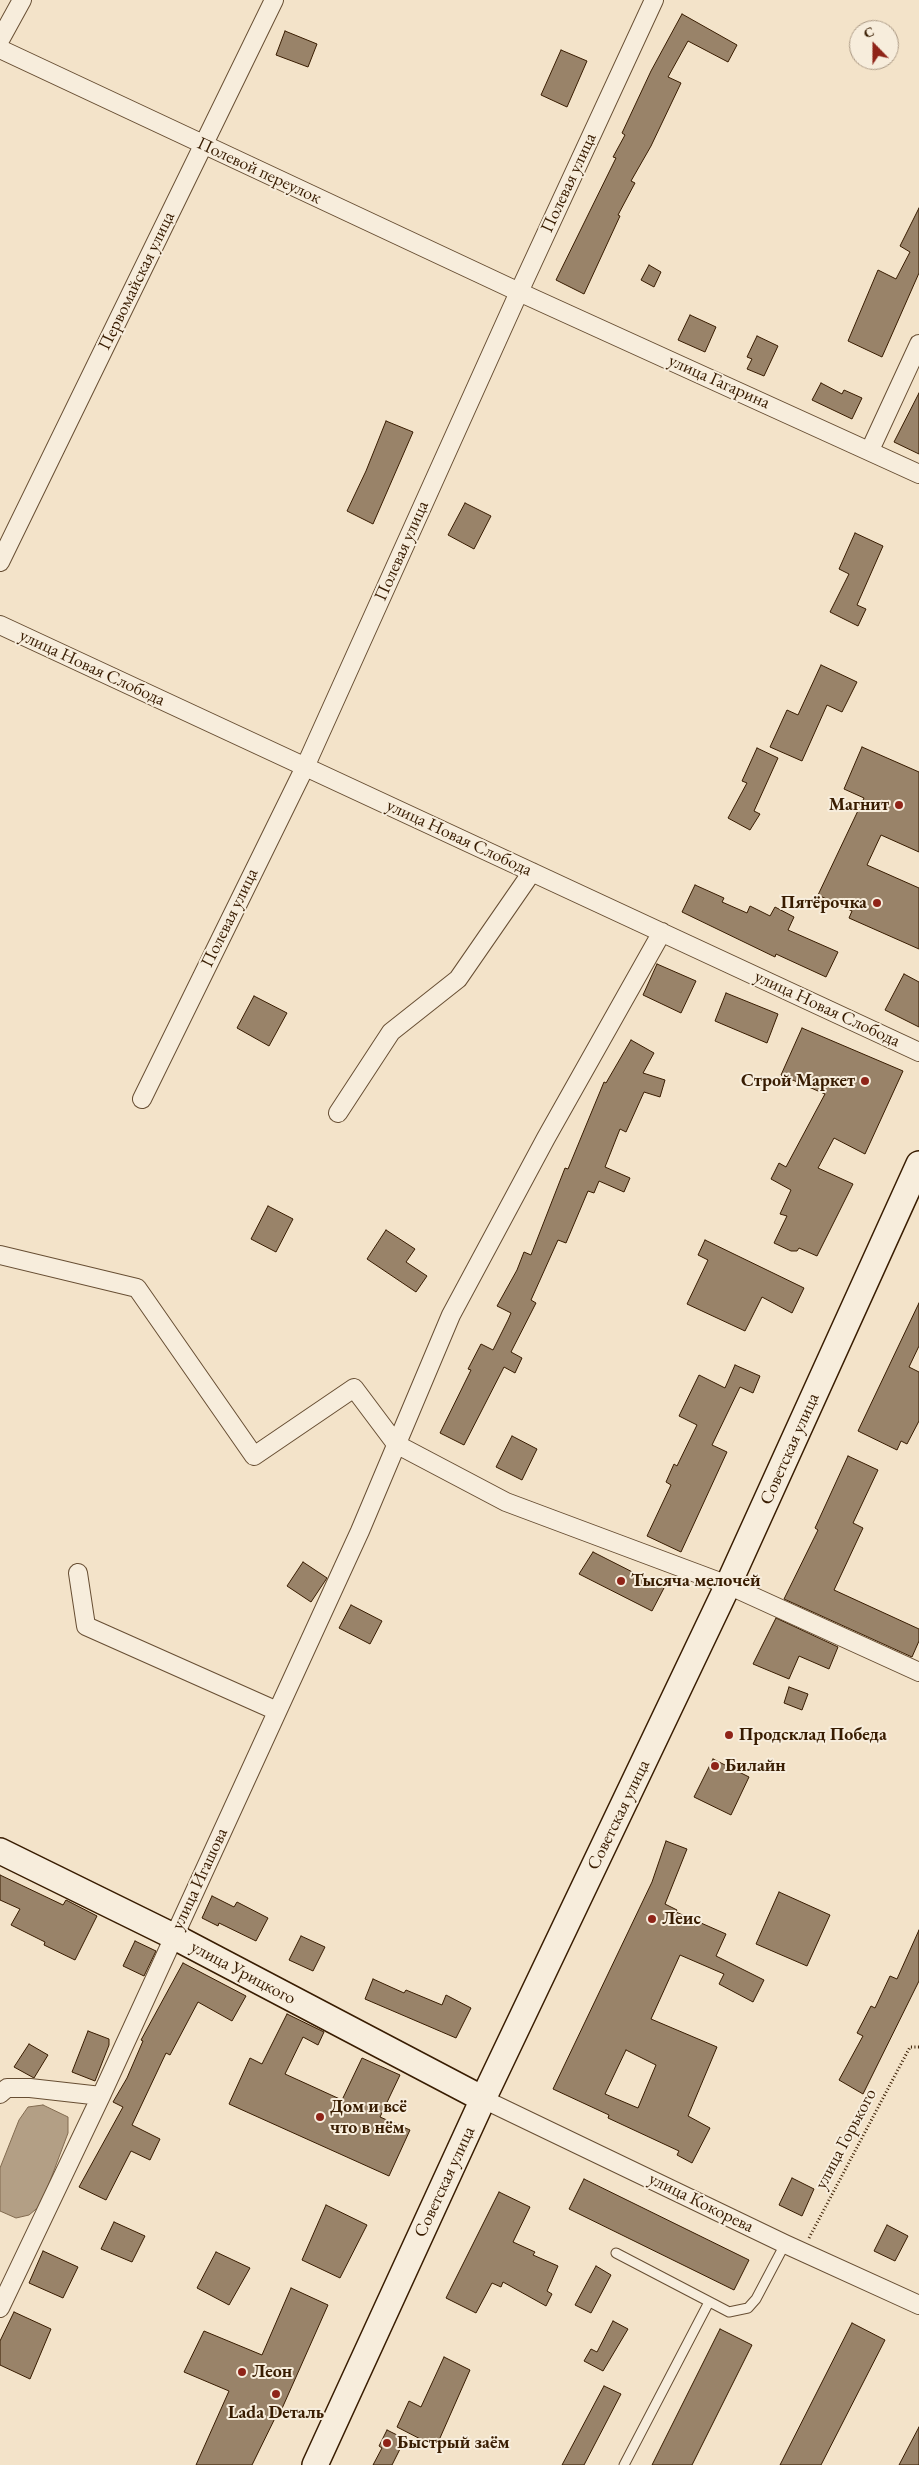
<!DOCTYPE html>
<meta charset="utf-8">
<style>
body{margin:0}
#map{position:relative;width:919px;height:2465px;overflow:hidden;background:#f3e3c9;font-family:"EB Garamond",serif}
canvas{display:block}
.north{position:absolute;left:849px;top:20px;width:50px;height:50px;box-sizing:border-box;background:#f7eddc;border:1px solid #ab9984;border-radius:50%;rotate:338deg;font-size:14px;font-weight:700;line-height:20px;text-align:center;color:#381c01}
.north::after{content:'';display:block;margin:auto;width:18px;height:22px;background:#8f2418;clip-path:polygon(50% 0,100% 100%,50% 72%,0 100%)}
</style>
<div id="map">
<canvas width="919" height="2465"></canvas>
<div class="north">С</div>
</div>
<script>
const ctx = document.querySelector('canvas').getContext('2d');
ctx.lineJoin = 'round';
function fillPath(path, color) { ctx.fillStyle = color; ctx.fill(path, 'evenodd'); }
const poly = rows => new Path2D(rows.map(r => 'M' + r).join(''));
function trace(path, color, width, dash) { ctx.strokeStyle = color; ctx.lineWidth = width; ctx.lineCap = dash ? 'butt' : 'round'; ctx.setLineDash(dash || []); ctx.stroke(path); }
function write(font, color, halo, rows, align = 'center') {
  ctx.font = font + ' "EB Garamond",serif'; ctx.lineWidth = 4; ctx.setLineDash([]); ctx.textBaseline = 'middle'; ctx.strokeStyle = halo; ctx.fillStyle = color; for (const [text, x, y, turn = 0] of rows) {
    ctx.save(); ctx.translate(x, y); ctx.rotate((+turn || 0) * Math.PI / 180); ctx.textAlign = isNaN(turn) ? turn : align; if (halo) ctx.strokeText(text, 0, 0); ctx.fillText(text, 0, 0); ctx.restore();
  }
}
const water = poly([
 [43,2105,68,2117,68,2133,41,2205,29,2215,16,2218,0,2211,0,2168,19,2120,28,2107,43,2105]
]);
const building = poly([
 [682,14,737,45,728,62,688,41,668,77,681,83,651,146,631,181,635,183,618,215,620,216,584,294,556,280,616,158,613,157,625,135,622,133,651,71,682,14],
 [285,31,317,44,308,67,276,55,285,31],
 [561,50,587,61,567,107,541,95,561,50],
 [919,208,919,273,882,357,848,341,878,270,896,279,910,252,900,246,919,208],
 [649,265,661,272,654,287,641,280,649,265],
 [690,315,716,327,705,352,678,340,690,315],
 [757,336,778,346,764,376,747,369,752,359,747,357,757,336],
 [821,383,842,394,844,390,862,398,852,419,812,400,821,383],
 [919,393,919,454,894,442,919,393],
 [386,421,413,432,373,524,347,511,366,471,386,421],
 [465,503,491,516,474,549,448,535,465,503],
 [855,533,883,546,857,605,866,609,858,626,830,612,849,574,839,569,855,533],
 [821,665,857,682,842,712,827,705,802,761,770,747,787,710,798,715,821,665],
 [862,747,919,772,919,852,881,835,867,865,919,888,919,949,849,918,852,911,818,895,864,798,844,789,862,747],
 [757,748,778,758,754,811,760,814,750,830,728,818,747,783,742,781,757,748],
 [695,885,724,898,722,902,747,913,750,906,770,916,775,907,794,917,788,930,838,952,826,977,776,954,775,957,682,912,695,885],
 [657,964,696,981,681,1013,643,995,657,964],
 [904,974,919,982,919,1027,885,1010,904,974],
 [726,993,778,1014,767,1043,715,1021,726,993],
 [254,996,287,1013,269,1046,237,1028,254,996],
 [802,1028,903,1071,865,1154,834,1138,818,1168,853,1184,817,1256,799,1248,797,1251,791,1251,774,1243,787,1216,780,1214,791,1190,771,1179,779,1163,786,1167,825,1094,781,1075,802,1028],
 [631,1040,654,1053,643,1073,665,1080,660,1097,644,1092,626,1132,620,1129,605,1167,630,1178,624,1192,599,1181,594,1193,588,1191,566,1243,558,1240,531,1300,536,1303,511,1352,522,1358,515,1373,504,1367,464,1445,440,1433,471,1370,468,1369,481,1344,493,1350,508,1320,511,1313,497,1306,517,1270,524,1252,531,1255,565,1168,568,1169,604,1082,606,1083,631,1040],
 [268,1206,293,1219,276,1252,251,1239,268,1206],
 [386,1230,415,1249,406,1262,427,1276,416,1292,367,1259,386,1230],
 [705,1240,804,1288,792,1313,762,1297,745,1331,687,1304,708,1260,698,1255,705,1240],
 [919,1303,919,1346,909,1367,919,1372,919,1421,907,1444,901,1441,897,1450,858,1431,919,1303],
 [735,1365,760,1376,753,1393,740,1387,712,1445,727,1452,681,1552,647,1536,671,1485,666,1482,674,1464,677,1466,697,1425,679,1416,699,1375,725,1388,735,1365],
 [512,1436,537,1449,522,1480,496,1467,512,1436],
 [848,1456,878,1470,853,1523,863,1528,834,1590,919,1629,919,1641,912,1657,784,1599,818,1530,815,1528,848,1456],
 [593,1552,664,1588,652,1611,579,1574,593,1552],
 [303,1562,327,1578,311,1602,287,1586,303,1562],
 [351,1605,382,1621,370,1644,339,1628,351,1605],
 [776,1618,838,1647,829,1669,799,1656,789,1679,753,1664,776,1618],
 [789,1687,808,1694,802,1710,784,1703,789,1687],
 [713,1759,749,1777,731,1815,694,1797,713,1759],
 [666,1841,687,1849,665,1904,677,1910,676,1912,726,1934,716,1956,764,1980,753,2002,719,1984,724,1974,680,1955,651,2019,717,2047,688,2116,710,2128,692,2163,677,2155,679,2151,608,2118,609,2115,553,2089,652,1882,666,1841],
 [626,2050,656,2065,638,2108,605,2094,626,2050],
 [0,1875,63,1905,66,1900,97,1916,75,1960,44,1945,45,1942,11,1925,20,1909,0,1900,0,1875],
 [779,1892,830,1915,807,1966,756,1944,779,1892],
 [212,1896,234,1907,237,1902,268,1918,256,1941,219,1923,218,1926,202,1918,212,1896],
 [919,1930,919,1981,863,2094,839,2080,863,2036,857,2033,871,2006,875,2008,890,1976,897,1979,919,1930],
 [301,1936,325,1947,313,1971,289,1960,301,1936],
 [135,1941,156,1951,144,1976,123,1966,135,1941],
 [183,1963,246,1996,232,2021,198,2002,170,2055,166,2053,132,2125,160,2139,150,2160,131,2151,106,2200,79,2187,123,2107,113,2102,127,2078,143,2041,141,2040,183,1963],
 [373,1979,404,1993,406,1990,442,2005,446,1995,471,2008,456,2038,365,1999,373,1979],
 [287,2014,324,2032,318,2045,303,2037,285,2074,342,2100,362,2058,400,2075,380,2117,410,2130,389,2176,229,2104,250,2058,262,2064,287,2014],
 [88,2031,109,2039,109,2045,95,2081,72,2072,88,2031],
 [29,2044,48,2055,34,2078,14,2067,29,2044],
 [792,2178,814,2189,802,2216,779,2205,792,2178],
 [584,2179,749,2260,734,2290,569,2209,584,2179],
 [499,2192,530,2207,513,2242,535,2252,533,2255,558,2266,547,2291,552,2294,546,2306,503,2282,501,2287,492,2283,476,2313,446,2298,499,2192],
 [326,2205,367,2225,340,2278,302,2260,326,2205],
 [114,2222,145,2236,132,2262,101,2249,114,2222],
 [887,2225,908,2236,895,2261,874,2251,887,2225],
 [43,2251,78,2267,63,2298,29,2283,43,2251],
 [216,2252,250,2268,229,2305,197,2288,216,2252],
 [596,2266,611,2275,591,2313,575,2305,596,2266],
 [291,2288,328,2305,280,2413,278,2412,252,2465,196,2465,229,2391,184,2372,204,2331,262,2355,291,2288],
 [14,2312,51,2329,30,2379,0,2365,0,2341,14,2312],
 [613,2321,628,2329,603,2371,584,2361,591,2349,597,2352,613,2321],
 [852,2323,885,2340,821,2465,780,2465,852,2323],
 [720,2329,752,2345,692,2465,652,2465,720,2329],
 [444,2357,470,2370,436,2447,397,2427,409,2401,421,2407,444,2357],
 [604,2386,621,2394,584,2465,562,2465,604,2386],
 [919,2427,919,2465,899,2465,919,2427],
 [387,2430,405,2439,392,2465,373,2465,382,2448,379,2446,387,2430]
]);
const path = poly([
 [809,2238,910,2047,919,2047]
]);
const lane = poly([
 [616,2253,729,2312,748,2308,756,2299,785,2244],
 [624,2465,709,2302]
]);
const street = poly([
 [0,40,22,0],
 [0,49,519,292,919,474],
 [870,450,919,344],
 [0,562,274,0],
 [0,625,919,1052],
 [142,1099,305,767,519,292,654,0],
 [338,1113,391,1032,458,979,532,872],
 [0,1255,137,1288,254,1456,354,1388,396,1444,506,1502,728,1585,919,1672],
 [78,1573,86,1626,277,1711],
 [0,2094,7,2088,30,2088,101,2096],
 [483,2099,785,2244,919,2305],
 [0,2308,101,2096,360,1531,451,1315,546,1138,662,932]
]);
const secondary = poly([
 [0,1851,173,1936,483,2099],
 [315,2465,483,2099,728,1585,919,1164]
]);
const markers = [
 [899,805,5,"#8f2418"],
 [877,903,5,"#8f2418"],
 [865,1081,5,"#8f2418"],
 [621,1581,5,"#8f2418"],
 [729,1735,5,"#8f2418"],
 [715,1766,5,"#8f2418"],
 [652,1919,5,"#8f2418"],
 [320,2117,5,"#8f2418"],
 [242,2372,5,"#8f2418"],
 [276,2394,5,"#8f2418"],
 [387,2443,5,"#8f2418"]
];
const streetNames = [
 ["Полевой переулок",259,171,25],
 ["Полевая улица",569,183,-65],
 ["Первомайская улица",137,281,-64],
 ["улица Гагарина",719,382,24],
 ["Полевая улица",402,551,-66],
 ["улица Новая Слобода",92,668,25],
 ["улица Новая Слобода",459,838,25],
 ["Полевая улица",230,918,-64],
 ["улица Новая Слобода",827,1009,25],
 ["Советская улица",790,1449,-66],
 ["Советская улица",619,1815,-64],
 ["улица Игашова",200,1879,-65],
 ["улица Урицкого",243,1973,28],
 ["улица Горького",846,2139,-62],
 ["Советская улица",445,2182,-65],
 ["улица Кокорева",701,2203,26]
];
const poiNames = [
 ["Магнит",889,805,"right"],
 ["Пятёрочка",867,903,"right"],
 ["Строй Маркет",855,1081,"right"],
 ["Тысяча мелочей",631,1581],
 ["Продсклад Победа",739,1735],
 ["Билайн",725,1766],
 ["Леис",662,1919],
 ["Дом и всё",330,2107],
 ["что в нём",330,2128],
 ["Леон",252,2372],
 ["Lada Dеталь",276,2413,"center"],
 ["Быстрый заём",397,2443]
];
fillPath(water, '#b39f85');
trace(water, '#826b50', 1);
fillPath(building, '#998369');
trace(building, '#381c01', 1);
trace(lane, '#674e33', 11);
trace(street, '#674e33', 20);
trace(secondary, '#381c01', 28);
trace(path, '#381c01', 3, [1, 2.5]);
trace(lane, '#f7eddc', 9);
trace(street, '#f7eddc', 18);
trace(secondary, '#f7eddc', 25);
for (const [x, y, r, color] of markers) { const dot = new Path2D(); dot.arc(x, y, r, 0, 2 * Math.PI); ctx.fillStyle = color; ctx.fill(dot); trace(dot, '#f7eddc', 2); }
write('18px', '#381c01', '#f7eddc', streetNames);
write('bold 18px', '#381c01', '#f7eddc', poiNames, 'left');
</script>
